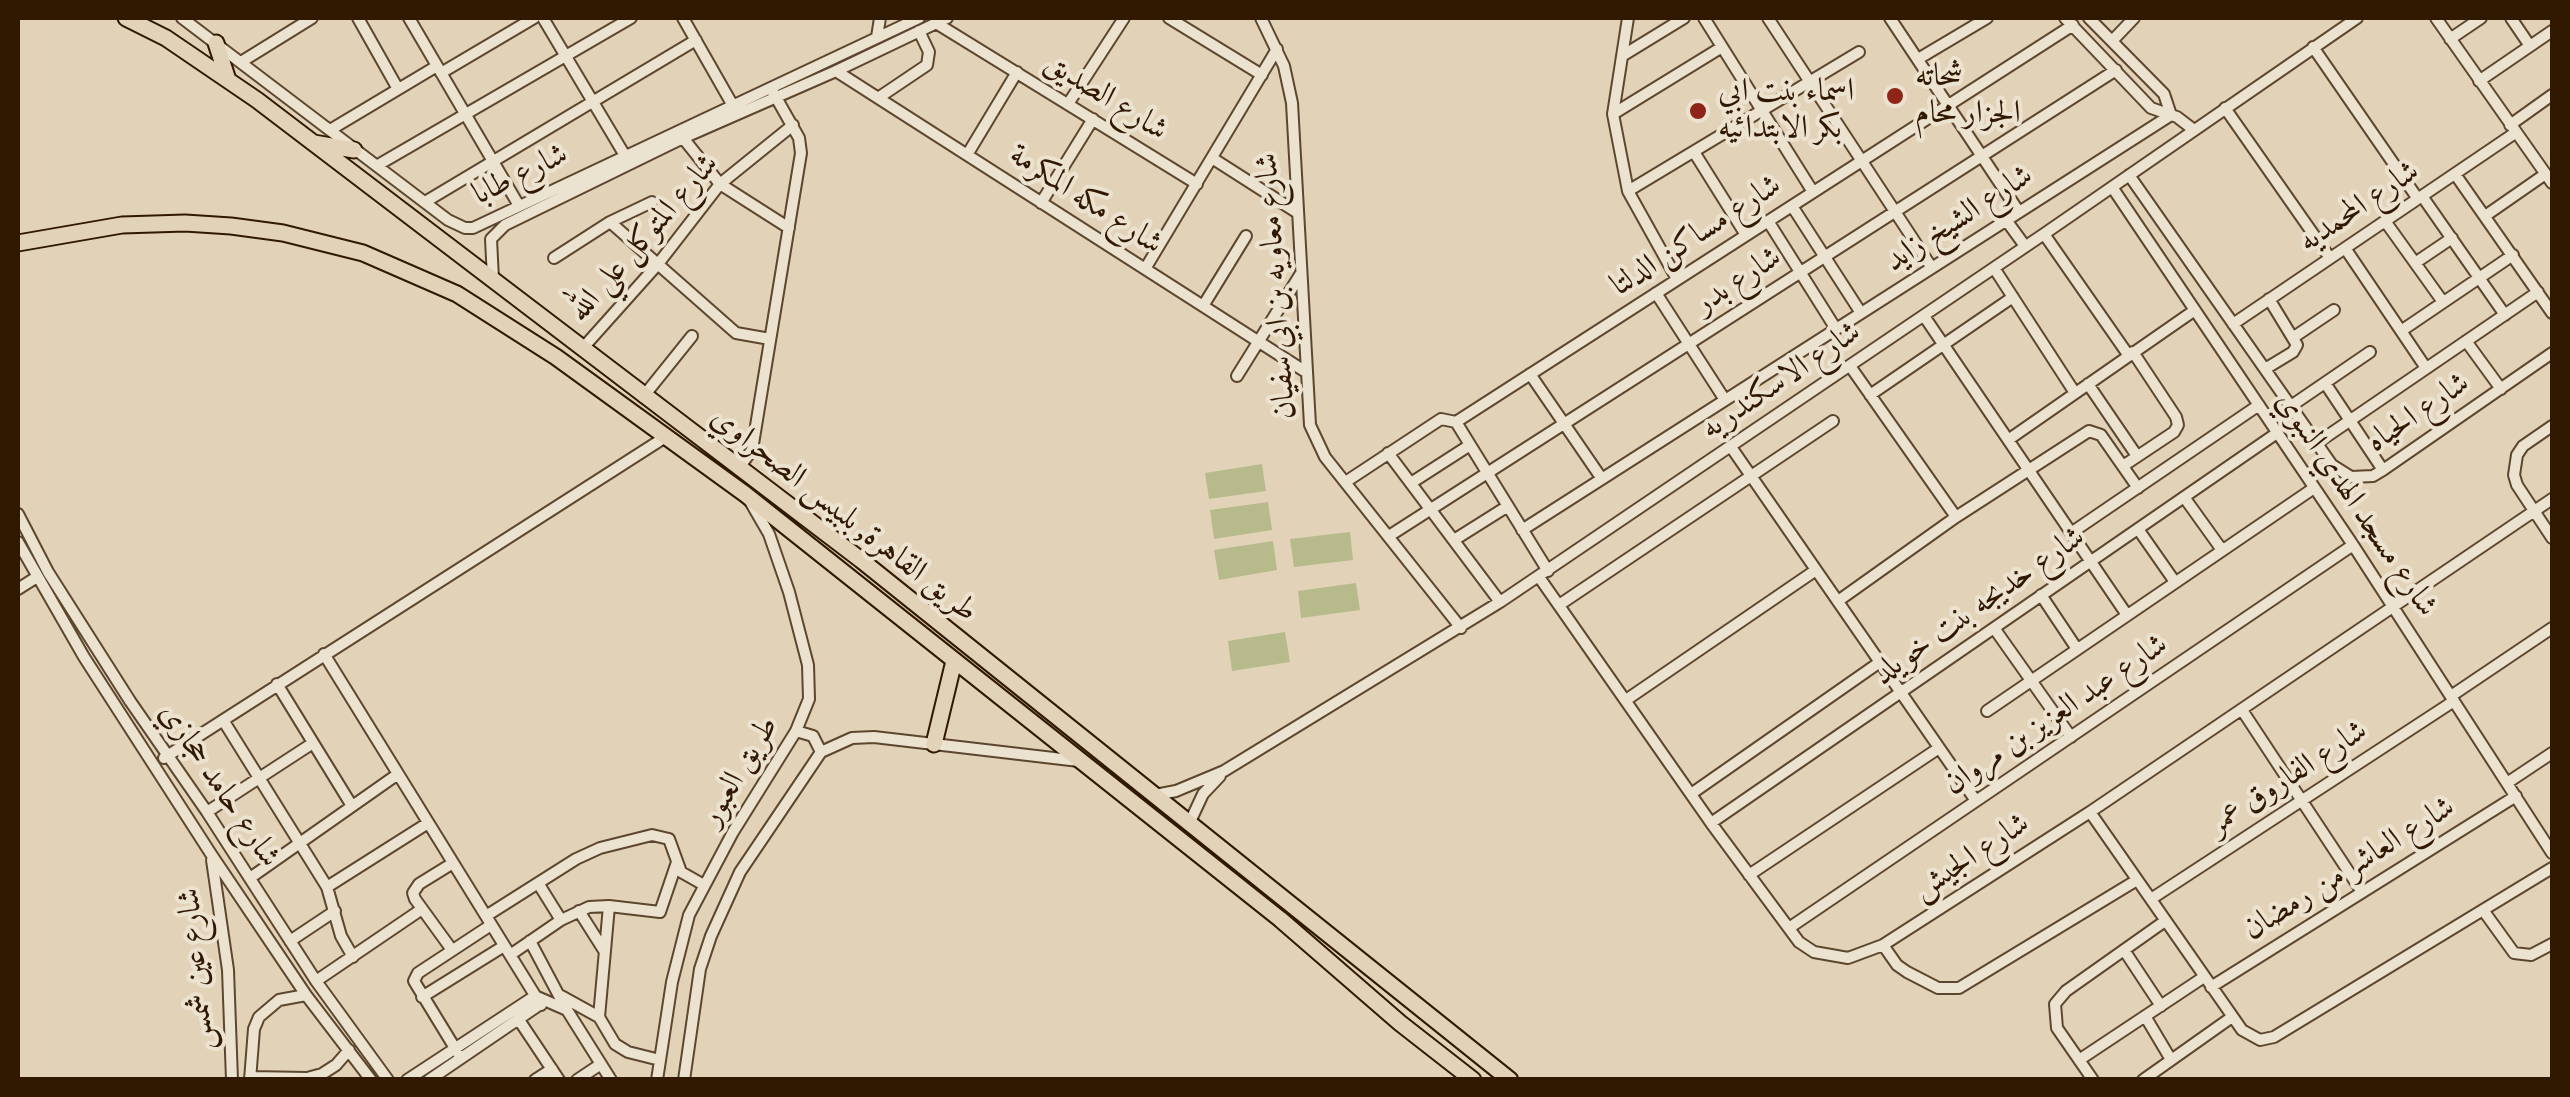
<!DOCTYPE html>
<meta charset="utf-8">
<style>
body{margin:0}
#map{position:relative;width:2570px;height:1097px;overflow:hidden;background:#e2d2b7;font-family:"IM FELL Double Pica",serif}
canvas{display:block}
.frame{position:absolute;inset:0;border:20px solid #311801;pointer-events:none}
</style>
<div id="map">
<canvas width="2570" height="1097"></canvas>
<div class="frame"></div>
</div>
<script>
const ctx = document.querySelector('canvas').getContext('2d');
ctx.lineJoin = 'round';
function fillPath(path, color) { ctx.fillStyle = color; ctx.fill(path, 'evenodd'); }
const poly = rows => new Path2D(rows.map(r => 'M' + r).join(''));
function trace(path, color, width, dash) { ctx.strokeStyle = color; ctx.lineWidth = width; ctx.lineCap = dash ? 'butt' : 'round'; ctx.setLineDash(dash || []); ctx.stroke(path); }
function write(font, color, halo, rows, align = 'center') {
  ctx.font = font + ' "IM FELL Double Pica",Amiri,serif'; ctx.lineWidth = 8; ctx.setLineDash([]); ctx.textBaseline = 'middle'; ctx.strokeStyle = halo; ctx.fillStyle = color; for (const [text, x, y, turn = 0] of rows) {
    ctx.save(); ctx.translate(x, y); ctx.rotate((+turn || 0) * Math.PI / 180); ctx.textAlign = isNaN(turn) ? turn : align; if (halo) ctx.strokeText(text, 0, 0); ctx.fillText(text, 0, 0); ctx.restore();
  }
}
const green = poly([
 [1262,464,1266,491,1209,499,1205,473],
 [1268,502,1272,530,1214,539,1210,510],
 [1350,532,1353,560,1294,567,1290,539],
 [1273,541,1277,570,1219,580,1214,550],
 [1356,583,1360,610,1301,618,1298,591],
 [1285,632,1290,662,1232,671,1228,641]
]);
const minor = poly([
 [182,18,448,220,465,228,473,228,919,18],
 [358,18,398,89],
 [409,18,518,204],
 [543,18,624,154],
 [683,18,732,104],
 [1169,18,1262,75],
 [1261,18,1284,66,1292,103,1310,425,1325,457,1461,628],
 [1628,18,1613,114,1628,191,1677,279],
 [1704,18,1813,192],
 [1768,18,1932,268],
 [1890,18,2019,212],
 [2065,18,2151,108,2177,117,2194,130],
 [2089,18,2164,94,2171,115],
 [2436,18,2552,183],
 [2511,18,2530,46],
 [936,23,1197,184],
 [877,37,880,18],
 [2450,39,2481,18],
 [2113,40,2134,18],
 [2313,47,2418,199],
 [1622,56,1684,18],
 [1918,59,1987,18],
 [241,62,312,18],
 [836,71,1306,372],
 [441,73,534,18],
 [2479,81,2552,31],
 [878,98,927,65,929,52,919,31],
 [1068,104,1124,18],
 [2225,108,2330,258],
 [1613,114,1722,47],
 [2510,125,2552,95],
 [330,130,437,66],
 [683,138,720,184,789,228],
 [1694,152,1746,235],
 [967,155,1017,72],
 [1212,158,1298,213],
 [378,165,631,18],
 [2455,174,2552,313],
 [2129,175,2332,465,2351,477,2373,476,2383,470,2552,353],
 [2112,187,2353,545,2552,853],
 [1628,191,1859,52],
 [2422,196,2505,315],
 [425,202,696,40],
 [1041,203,1093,119],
 [1792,206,1861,313],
 [2485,216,2544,175],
 [2006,220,2025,246],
 [1768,221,1836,329],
 [2385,221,2443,302],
 [610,222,736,333,770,339],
 [2044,234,2129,356],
 [2345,248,2426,368],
 [554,258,610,222,652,202],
 [2415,263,2452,238],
 [1994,268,2075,393],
 [1145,269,1277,49],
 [493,279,491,239,505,225,683,138,836,71,947,18],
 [1656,293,1725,400],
 [1203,306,1246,236],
 [1924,316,2127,615],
 [2233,324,2515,133],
 [2401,331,2513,255],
 [2294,337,2334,310],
 [2466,341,2501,389],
 [582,349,658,264,720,184,793,125],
 [1850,366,1956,517],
 [2265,369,2293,352,2297,345,2269,299],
 [1530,374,1602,479],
 [1237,376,1300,275],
 [2325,383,2383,470],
 [2088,384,2137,456],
 [1870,395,2013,297],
 [643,397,692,336],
 [2291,406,2370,352],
 [1456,422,1548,571],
 [2552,426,2523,446,2517,455,2514,475,2517,485,2552,538],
 [2008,440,2195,310],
 [2317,443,2538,292],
 [1731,447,1976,801],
 [1388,453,1500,602],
 [2123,466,2174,432,2178,425,2176,417,2133,352],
 [738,469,752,450,801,153,799,138,773,92],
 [1347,481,1441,419,1456,422,2073,25],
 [1411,483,1470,445],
 [2184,497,2222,550],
 [18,514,48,572,130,701,207,812,316,981,388,1080],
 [2138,529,2175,582],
 [1522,530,2171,115],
 [2071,533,2259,405],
 [1389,536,2116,70],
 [1454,540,1508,506],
 [18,542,84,657,211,854,306,995,371,1080],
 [1539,577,1711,823,1799,942,1814,952,1848,958,1883,945,2090,812,2552,499],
 [18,589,37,577],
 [2041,595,2077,649],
 [1838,601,1956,517,2089,431,2101,435,2138,488],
 [1559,605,1833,421],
 [1994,628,2071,737],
 [324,654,541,1005],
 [277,684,352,806],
 [2451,696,2552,628],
 [1626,700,1816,570],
 [2242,710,2362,892],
 [1987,711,2314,488],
 [223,720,327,887,341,936,353,957],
 [796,731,813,736,821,752],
 [164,758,667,436],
 [2507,783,2552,753],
 [1691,794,1880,662],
 [1155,795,1176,791,1224,771,1500,602,2044,234,2357,18],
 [207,812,313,743],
 [2090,812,2242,1030,2260,1040,2274,1037,2552,868],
 [1711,823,2277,433],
 [1189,824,1203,794,1220,776],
 [212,860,228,970,232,1080],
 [1749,875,1939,748],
 [250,878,398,774],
 [538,883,561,920],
 [327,887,428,823],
 [2151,899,2454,701],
 [609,906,599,1017,615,1044,628,1052,660,1060],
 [2483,910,2514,953,2531,955,2552,944],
 [579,911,605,952],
 [486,916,576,859,600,848,652,835,669,839,681,872,704,885],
 [1789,928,2353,545],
 [290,941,335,911],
 [530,941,566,1009],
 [1883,945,1897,965,1907,972,1938,988,1959,988,2137,880],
 [452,950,415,899,413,893,419,884,453,863],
 [2124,950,2161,1006],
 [510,955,561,920,589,907,609,906,660,912,677,862],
 [316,981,422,909],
 [2211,987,2516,796],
 [561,996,599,1017],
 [422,997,504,946],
 [2145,1016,2170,1058],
 [519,1020,559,1080],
 [461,1058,414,981,418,973,491,925],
 [2079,1060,2204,977],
 [250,1077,307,1078,322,1074,336,1065,349,1050],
 [250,1080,254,1029,259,1017,279,1000,306,995],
 [407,1080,535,996,567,1010,611,1080],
 [429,1080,542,1003],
 [535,1080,552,1069],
 [577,1080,601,1064],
 [657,1080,672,982,689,915,733,832,796,731,809,699,808,665,789,592,769,534,751,503],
 [684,1080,700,969,711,936,740,872,821,752,852,738,874,737,1079,761],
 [2093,1080,2057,1028,2055,1004,2066,991,2165,921],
 [2143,1080,2232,1017]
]);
const highway = poly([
 [126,18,166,38,257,100,861,560,1510,1080],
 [216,43,228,80],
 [314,143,354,150],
 [18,243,122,225,185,223,231,226,283,233,363,253,457,294,556,357,745,494,1280,919,1400,1023,1473,1080],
 [934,744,954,661]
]);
const markers = [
 [1895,96,10,"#8f2418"],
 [1698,111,10,"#8f2418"]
];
const poiNames = [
 ["شحاته",1915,78],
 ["الجزار محام",1915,115],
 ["اسماء بنت ابي",1718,93],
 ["بكر الابتدائيه",1718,130]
];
const streetNames = [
 ["شارع الصديق",1105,98,32],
 ["شارع طابا",521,176,-26],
 ["شارع مكه المكرمة",1085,201,33],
 ["شارع المحمديه",2360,208,-34],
 ["شارع الشيخ زايد",1960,220,-33],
 ["شارع مساكن الدلتا",1697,237,-33],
 ["شارع المتوكل علي الله",645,239,-49],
 ["شارع بدر",1739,282,-33],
 ["شارع معاويه بن ابي سفيان",1278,286,-94],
 ["شارع الاسكندريه",1782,382,-34],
 ["شارع الحياه",2419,414,-34],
 ["شارع مسجد الهدي النبوي",2355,505,56],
 ["طريق القاهرة, بلبيس الصحراوي",843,516,38],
 ["شارع خديجه بنت خويلد",1980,607,-35],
 ["شارع عبد العزيز بن مروان",2057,716,-34],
 ["طريق العبور",741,772,-59],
 ["شارع الفاروق عمر",2289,779,-33],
 ["شارع حامد حجازي",218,786,56],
 ["شارع الجيش",1972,858,-33],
 ["شارع العاشر من رمضان",2350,870,-32],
 ["شارع عين شمس",198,969,-95]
];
fillPath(green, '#b7bb8c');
trace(minor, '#5d462e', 14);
trace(highway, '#311801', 19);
trace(minor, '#ece2d0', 10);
trace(highway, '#e2d2b7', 15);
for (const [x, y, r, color] of markers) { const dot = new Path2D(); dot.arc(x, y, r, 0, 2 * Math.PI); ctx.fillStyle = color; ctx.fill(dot); trace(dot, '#ece2d0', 4); }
write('32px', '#311801', '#ece2d0', poiNames, 'left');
write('32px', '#311801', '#ece2d0', streetNames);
</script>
